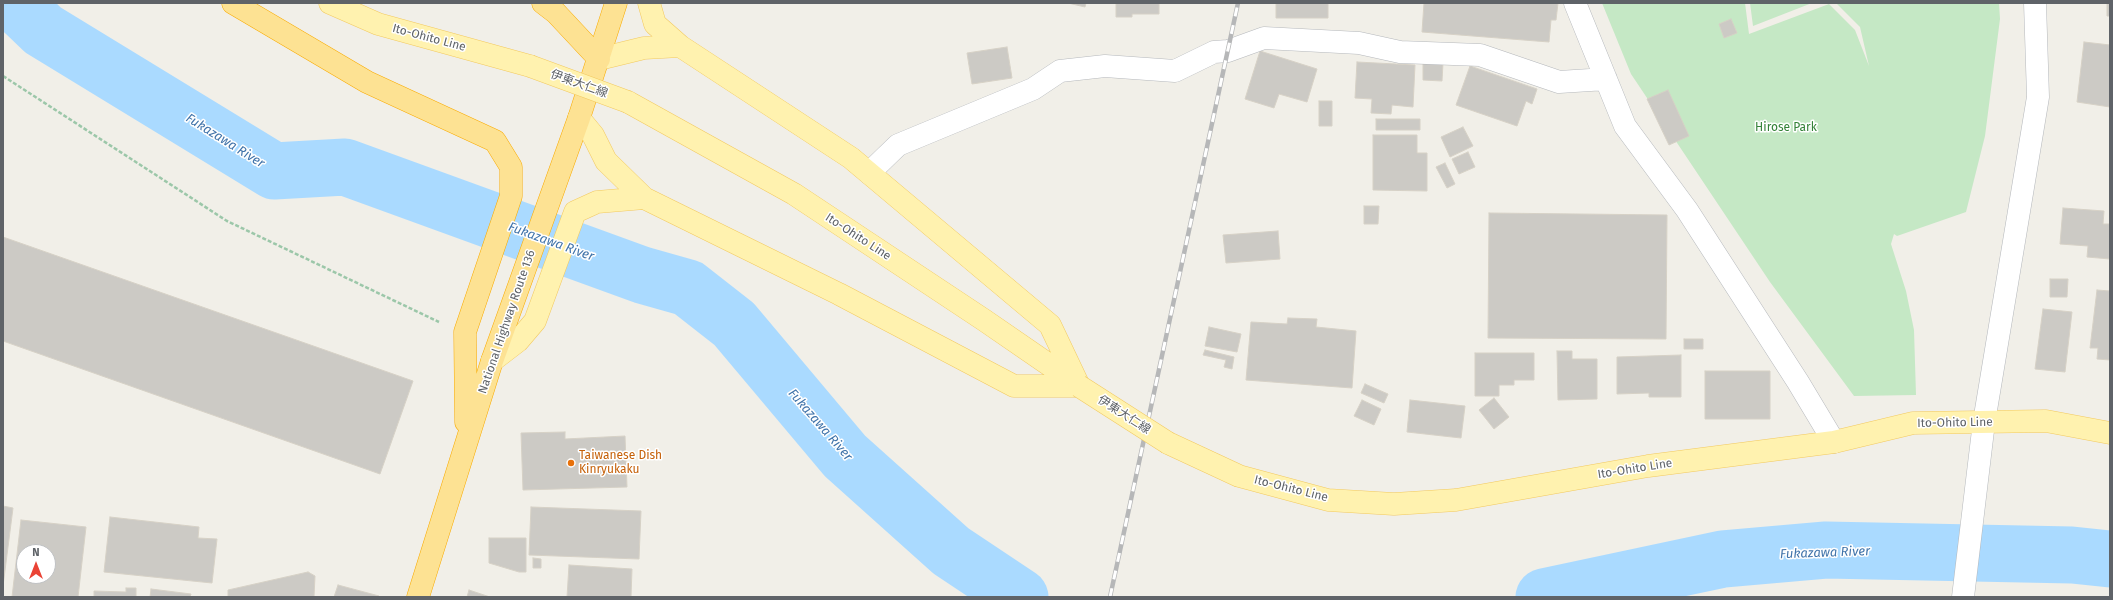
<!DOCTYPE html>
<meta charset="utf-8">
<style>
body{margin:0}
#map{position:relative;width:2113px;height:600px;overflow:hidden;background:#f1efe8;font-family:"Fira Sans",sans-serif}
canvas{display:block}
.frame{position:absolute;inset:0;border:4px solid #5f6368;pointer-events:none}
.north{position:absolute;left:16px;top:544px;width:40px;height:40px;box-sizing:border-box;background:#fff;border:1px solid #bfc1c3;border-radius:50%;rotate:0deg;font-size:11px;font-weight:700;line-height:16px;text-align:center;color:#5f6368}
.north::after{content:'';display:block;margin:auto;width:14px;height:18px;background:#ea4335;clip-path:polygon(50% 0,100% 100%,50% 72%,0 100%)}
</style>
<div id="map">
<canvas width="2113" height="600"></canvas>
<div class="frame"></div>
<div class="north">N</div>
</div>
<script>
const ctx = document.querySelector('canvas').getContext('2d');
ctx.lineJoin = 'round';
function fillPath(path, color) { ctx.fillStyle = color; ctx.fill(path, 'evenodd'); }
const poly = rows => new Path2D(rows.map(r => 'M' + r).join(''));
function trace(path, color, width, dash) { ctx.strokeStyle = color; ctx.lineWidth = width; ctx.lineCap = dash ? 'butt' : 'round'; ctx.setLineDash(dash || []); ctx.stroke(path); }
function write(font, color, halo, rows, align = 'center') {
  ctx.font = font + ' "Fira Sans","Noto Sans JP",sans-serif'; ctx.lineWidth = 3; ctx.setLineDash([]); ctx.textBaseline = 'middle'; ctx.strokeStyle = halo; ctx.fillStyle = color; for (const [text, x, y, turn = 0] of rows) {
    ctx.save(); ctx.translate(x, y); ctx.rotate((+turn || 0) * Math.PI / 180); ctx.textAlign = isNaN(turn) ? turn : align; if (halo) ctx.strokeText(text, 0, 0); ctx.fillText(text, 0, 0); ctx.restore();
  }
}
const green = poly([
 [1602,3,1745,3,1749,34,1829,4,1855,30,1869,66,1860,27,1836,3,1999,3,2000,19,1985,136,1966,212,1897,236,1894,234,1891,244,1906,291,1914,330,1916,395,1854,396,1770,282,1631,74],
 [1750,3,1812,3,1753,26]
]);
const river = poly([
 [15,3,43,30,274,171,345,167,642,275,688,288,734,324,845,456,951,551,1020,597],
 [1544,597,1723,559,1826,550,2072,555,2110,559]
]);
const building = poly([
 [1068,3,1086,3,1085,7,1068,3],
 [1116,3,1159,3,1159,14,1132,14,1132,17,1116,17,1116,3],
 [1276,3,1328,3,1328,18,1276,18,1276,3],
 [1424,3,1558,3,1556,20,1551,20,1549,42,1422,32,1424,3],
 [2107,3,2110,3,2110,16,2107,16,2107,3],
 [1731,19,1737,33,1724,38,1719,24,1731,19],
 [2084,42,2110,45,2110,107,2077,102,2084,42],
 [1007,47,1012,78,972,84,967,53,1007,47],
 [1260,51,1317,69,1307,102,1279,94,1274,108,1245,99,1260,51],
 [1357,62,1415,65,1413,107,1392,105,1391,114,1371,113,1372,99,1355,98,1357,62],
 [1423,63,1443,63,1442,81,1423,80,1423,63],
 [1470,66,1537,89,1532,104,1526,101,1517,126,1456,105,1470,66],
 [1668,90,1689,136,1669,145,1647,99,1668,90],
 [1319,101,1332,101,1332,126,1319,126,1319,101],
 [1376,119,1420,119,1420,130,1376,130,1376,119],
 [1463,127,1473,146,1450,157,1441,137,1463,127],
 [1373,135,1417,135,1417,153,1427,153,1427,191,1373,190,1373,135],
 [1468,152,1475,167,1459,174,1452,159,1468,152],
 [1445,163,1455,184,1447,188,1436,167,1445,163],
 [1364,206,1379,206,1378,224,1364,224,1364,206],
 [2063,208,2104,211,2103,224,2110,224,2110,259,2087,257,2088,246,2060,244,2063,208],
 [1489,213,1667,215,1666,339,1488,338,1489,213],
 [1278,231,1280,259,1226,263,1223,235,1278,231],
 [3,237,413,381,380,474,3,341,3,237],
 [2050,279,2068,279,2067,297,2050,297,2050,279],
 [2097,290,2110,291,2110,360,2097,359,2098,348,2090,348,2097,290],
 [2043,309,2072,312,2065,372,2035,369,2043,309],
 [1288,318,1317,319,1316,327,1356,331,1352,388,1246,380,1251,322,1287,324,1288,318],
 [1209,327,1241,334,1237,352,1205,346,1209,327],
 [1684,339,1703,339,1703,349,1684,349,1684,339],
 [1205,350,1234,357,1232,369,1224,367,1226,360,1203,355,1205,350],
 [1557,351,1572,351,1572,359,1597,359,1597,399,1558,400,1557,351],
 [1475,353,1534,353,1534,380,1514,380,1514,385,1499,385,1499,396,1475,396,1475,353],
 [1681,355,1681,397,1649,397,1649,393,1617,394,1617,357,1681,355],
 [1705,371,1770,371,1770,419,1705,419,1705,371],
 [1365,384,1388,394,1384,403,1361,393,1365,384],
 [1494,398,1509,417,1494,429,1479,410,1494,398],
 [1362,400,1381,409,1374,425,1354,416,1362,400],
 [1410,400,1465,406,1461,438,1407,432,1410,400],
 [565,432,565,439,625,436,627,487,523,490,521,433,565,432],
 [3,506,13,508,3,586,3,506],
 [531,507,641,511,639,559,529,555,531,507],
 [110,517,199,527,198,538,217,539,212,583,104,572,110,517],
 [21,520,86,527,78,597,12,597,21,520],
 [24,552,48,552,48,576,24,576,24,552],
 [489,538,526,538,526,572,519,572,489,563,489,538],
 [533,558,541,559,541,568,533,568,533,558],
 [569,565,632,569,631,597,567,597,569,565],
 [308,572,315,576,314,597,228,597,228,590,308,572],
 [338,585,379,596,379,597,334,597,338,585],
 [126,588,136,588,136,597,94,597,94,591,126,592,126,588],
 [151,589,191,594,190,597,150,597,151,589],
 [469,590,490,597,467,597,469,590]
]);
const path = poly([
 [3,76,227,221,439,322]
]);
const minor = poly([
 [1575,3,1625,126,1687,210,1798,382,1834,442],
 [869,173,898,145,1033,89,1060,71,1105,66,1175,71,1214,52,1228,51,1264,38,1359,43,1400,52,1480,55,1559,82,1606,79],
 [1963,597,1984,422,2038,97,2035,3]
]);
const major = poly([
 [330,3,378,24,530,66],
 [649,3,655,24,680,46],
 [599,59,644,48,680,46,851,158,1050,325,1079,386],
 [628,102,794,194,984,320,1077,384],
 [579,118,593,135,606,161,644,198],
 [492,361,518,341,535,321,575,212,597,202,644,198,839,294,1014,386,1079,386],
 [1168,443,1239,476,1328,500,1394,504,1456,500,1648,466,1834,442,1913,423,2046,421,2110,433]
]);
const highway = poly([
 [233,3,367,82,495,141,511,167,511,196,465,332,466,422],
 [543,3,556,13,599,59],
 [418,597,492,361,579,118,616,3]
]);
const rail = poly([
 [1110,597,1238,3]
]);
const majorBridge = poly([
 [530,66,628,102],
 [1079,386,1168,443]
]);
const markers = [
 [571,463,4,"#e8710a"]
];
const streetNames = [
 ["Ito-Ohito Line",429,38,15],
 ["伊東大仁線",579,84,20],
 ["Ito-Ohito Line",858,237,33],
 ["National Highway Route 136",507,322,-71],
 ["伊東大仁線",1124,415,33],
 ["Ito-Ohito Line",1955,423,-1],
 ["Ito-Ohito Line",1635,469,-9],
 ["Ito-Ohito Line",1291,489,14]
];
const parkNames = [
 ["Hirose Park",1786,128]
];
const foodNames = [
 ["Taiwanese Dish",579,456],
 ["Kinryukaku",579,470]
];
const waterNames = [
 ["Fukazawa River",225,141,32],
 ["Fukazawa River",551,242,20],
 ["Fukazawa River",820,425,49],
 ["Fukazawa River",1825,553,-2]
];
fillPath(green, '#c5e8c5');
trace(river, '#aadaff', 57);
fillPath(building, '#cccac5');
trace(building, '#d6d1c6', 1);
trace(minor, '#b5b8bc', 23);
trace(major, '#f2c960', 23);
trace(highway, '#f9ab00', 23);
trace(path, '#9cc7a9', 2.5, [4, 2]);
trace(minor, '#fff', 22);
trace(major, '#fff2af', 22);
trace(highway, '#fde293', 22);
trace(rail, '#b6b7b8', 4.5);
trace(rail, '#fff', 3, [9]);
trace(majorBridge, '#f2c960', 23, []);
trace(majorBridge, '#fff2af', 22);
for (const [x, y, r, color] of markers) { const dot = new Path2D(); dot.arc(x, y, r, 0, 2 * Math.PI); ctx.fillStyle = color; ctx.fill(dot); trace(dot, '#fff', 1.5); }
write('12px', '#5f6368', '#fff', streetNames);
write('12px', '#348238', '#fff', parkNames);
write('12px', '#c56008', '#fff', foodNames, 'left');
write('italic 13px', '#4174aa', '#fff', waterNames);
</script>
